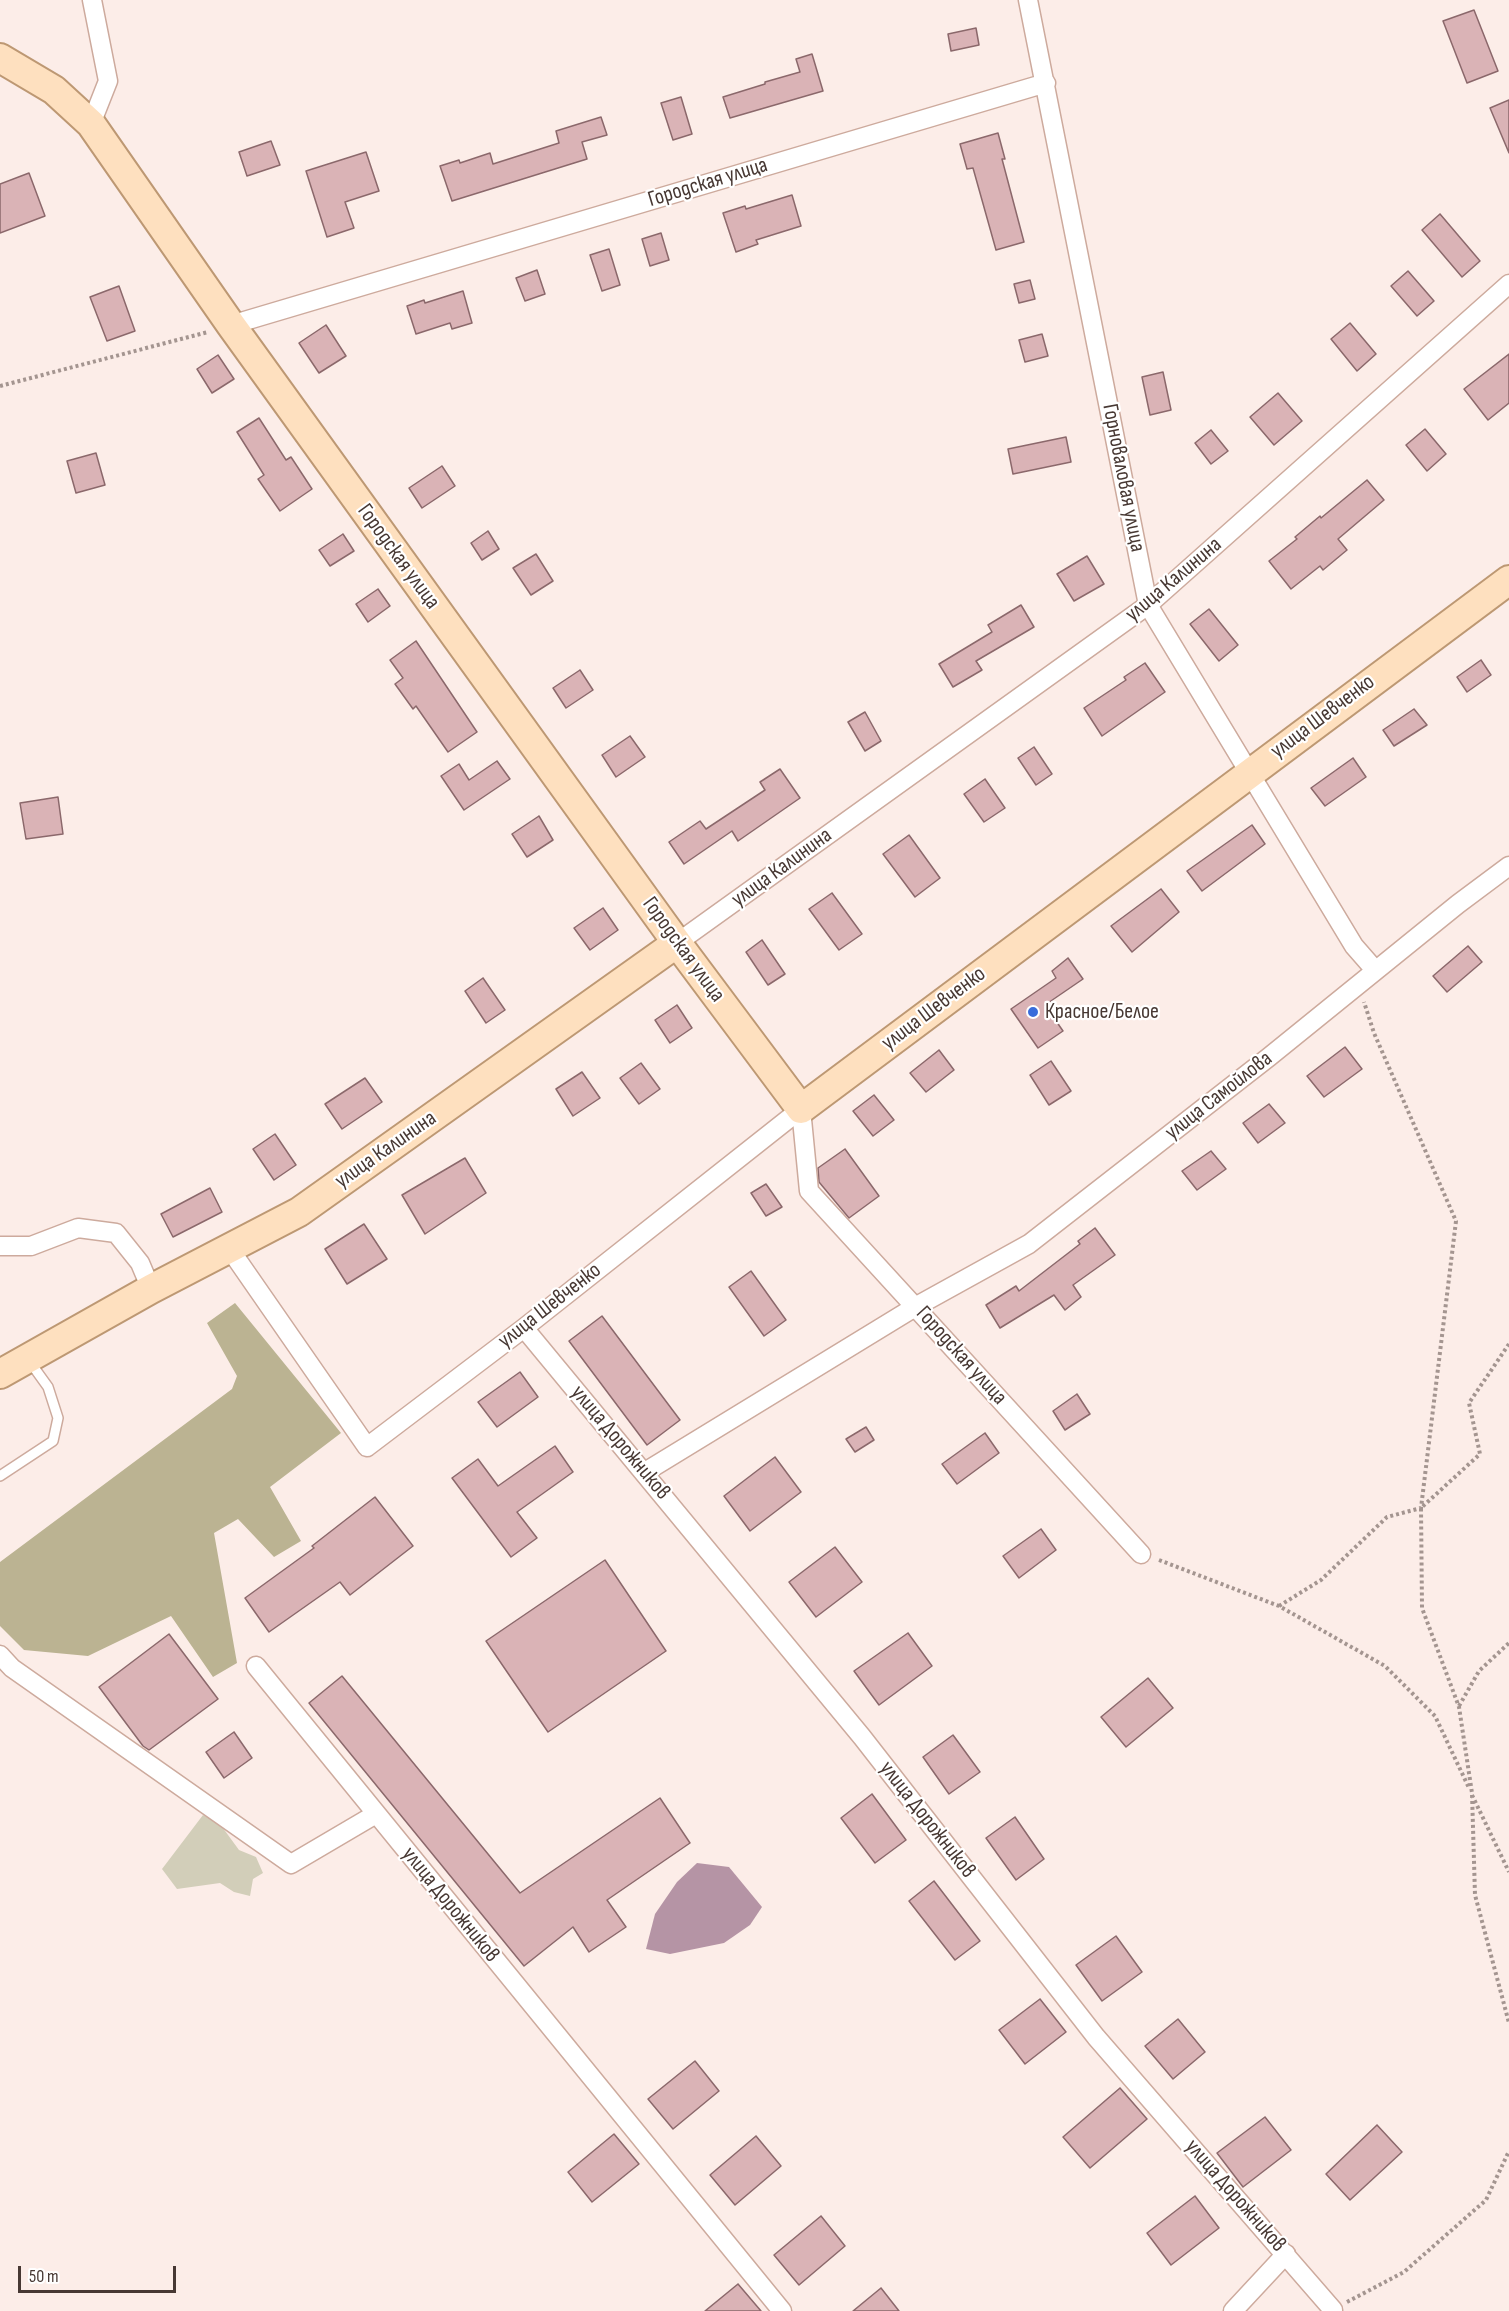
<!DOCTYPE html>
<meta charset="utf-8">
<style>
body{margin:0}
#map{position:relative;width:1509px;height:2311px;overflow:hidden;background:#fcede8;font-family:"Sofia Sans Condensed",sans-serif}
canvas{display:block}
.scale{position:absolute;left:18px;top:2266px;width:158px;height:27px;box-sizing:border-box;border:3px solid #473833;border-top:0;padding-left:8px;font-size:18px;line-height:21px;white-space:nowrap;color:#473833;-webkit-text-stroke:4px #fff;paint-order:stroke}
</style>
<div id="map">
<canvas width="1509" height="2311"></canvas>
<div class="scale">50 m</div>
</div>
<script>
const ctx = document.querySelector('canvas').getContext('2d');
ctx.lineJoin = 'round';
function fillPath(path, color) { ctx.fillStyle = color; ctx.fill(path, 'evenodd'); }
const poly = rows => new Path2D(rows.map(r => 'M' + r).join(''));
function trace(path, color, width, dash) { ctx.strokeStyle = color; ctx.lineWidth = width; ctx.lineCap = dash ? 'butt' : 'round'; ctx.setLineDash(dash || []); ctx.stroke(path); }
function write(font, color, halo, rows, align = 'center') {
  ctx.font = font + ' "Sofia Sans Condensed",sans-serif'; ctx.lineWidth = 4.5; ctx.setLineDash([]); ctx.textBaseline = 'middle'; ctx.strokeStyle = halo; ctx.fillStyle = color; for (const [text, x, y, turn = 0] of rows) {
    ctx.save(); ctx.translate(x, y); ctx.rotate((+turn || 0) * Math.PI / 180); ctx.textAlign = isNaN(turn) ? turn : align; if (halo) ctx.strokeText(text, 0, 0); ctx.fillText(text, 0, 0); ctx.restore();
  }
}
const green = poly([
 [203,1815,220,1824,239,1850,256,1857,263,1873,253,1879,250,1896,234,1892,220,1883,177,1889,162,1869]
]);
const forest = poly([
 [235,1303,341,1433,270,1487,301,1541,274,1557,238,1519,214,1533,237,1663,213,1677,171,1616,88,1656,24,1650,0,1626,0,1562,232,1389,237,1376,207,1323]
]);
const water = poly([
 [697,1863,729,1867,762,1907,750,1925,724,1943,670,1954,646,1949,655,1914,677,1882]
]);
const building = poly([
 [1474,10,1498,71,1467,83,1443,21,1474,10],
 [976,28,979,45,951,51,948,34,976,28],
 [812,54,823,91,730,118,723,97,765,84,765,82,800,72,796,59,812,54],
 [681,97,692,134,673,140,661,103,681,97],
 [1509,100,1509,153,1490,108,1509,100],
 [601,117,607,135,582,142,587,159,452,201,440,166,459,160,460,163,490,153,493,164,559,143,556,131,601,117],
 [998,133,1005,159,1002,159,1024,242,996,250,973,168,967,169,960,144,998,133],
 [271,141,280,165,247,176,239,152,271,141],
 [366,152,379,191,345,202,354,228,327,237,306,171,366,152],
 [29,173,45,216,0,233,0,184,29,173],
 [792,195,801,226,756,240,758,244,736,252,723,213,745,206,746,209,792,195],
 [1440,214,1480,261,1462,277,1422,230,1440,214],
 [661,233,669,260,650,266,642,239,661,233],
 [609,249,620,285,602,291,590,255,609,249],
 [537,270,545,294,525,301,516,278,537,270],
 [1408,271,1434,301,1417,316,1391,286,1408,271],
 [1030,280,1035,299,1019,303,1014,284,1030,280],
 [119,286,135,331,107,341,90,297,119,286],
 [463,291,472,323,452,329,450,323,416,334,407,306,424,300,425,303,463,291],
 [1350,323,1376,354,1357,371,1331,339,1350,323],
 [326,325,346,356,319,373,299,343,326,325],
 [1042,334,1048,356,1025,362,1019,340,1042,334],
 [1509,354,1509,403,1488,420,1464,389,1509,354],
 [218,355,234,379,212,393,197,369,218,355],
 [1163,372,1171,410,1150,415,1142,377,1163,372],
 [1278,393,1302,421,1274,445,1250,417,1278,393],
 [259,418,286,460,291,457,312,489,280,511,258,479,264,475,237,432,259,418],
 [1425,429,1446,454,1427,471,1406,445,1425,429],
 [1211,430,1228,451,1211,464,1195,443,1211,430],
 [1066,437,1071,462,1013,474,1008,449,1066,437],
 [96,453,105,485,76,493,67,461,96,453],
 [442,466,455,486,422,508,409,488,442,466],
 [1367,480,1384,500,1338,539,1347,550,1323,570,1320,566,1291,589,1269,561,1297,539,1295,537,1320,516,1321,518,1367,480],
 [488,531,499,549,482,560,471,543,488,531],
 [343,534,354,551,330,566,319,550,343,534],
 [536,554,553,581,531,595,513,568,536,554],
 [1087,556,1104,584,1074,601,1057,574,1087,556],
 [378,589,390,606,368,622,356,604,378,589],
 [1021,605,1034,627,976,661,982,670,953,687,939,664,992,632,988,625,1021,605],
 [1209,609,1238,645,1219,661,1190,624,1209,609],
 [416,641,477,732,448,752,416,706,413,709,395,684,403,678,390,660,416,641],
 [1481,660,1491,675,1467,692,1457,677,1481,660],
 [1145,663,1165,692,1102,736,1084,708,1126,680,1124,677,1145,663],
 [580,670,593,690,566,708,553,688,580,670],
 [1414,709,1427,725,1394,746,1383,730,1414,709],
 [865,712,881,741,865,751,848,722,865,712],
 [630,736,645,757,616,777,602,755,630,736],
 [1034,747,1052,774,1036,785,1018,758,1034,747],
 [1353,758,1366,777,1325,806,1311,788,1353,758],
 [497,761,510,779,464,810,441,776,459,764,469,780,497,761],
 [780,769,800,798,738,841,732,831,684,864,669,842,700,821,706,829,765,790,760,782,780,769],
 [985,779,1005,808,984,822,964,794,985,779],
 [58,797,63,834,26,839,20,803,58,797],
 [539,816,553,840,527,857,512,834,539,816],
 [1252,825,1265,844,1202,891,1187,871,1252,825],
 [909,835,940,878,915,897,883,854,909,835],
 [1161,889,1179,912,1132,952,1111,926,1161,889],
 [832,893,862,934,839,950,809,909,832,893],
 [603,908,618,930,590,950,574,928,603,908],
 [762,940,785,974,768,985,746,952,762,940],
 [1468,946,1482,962,1447,992,1433,976,1468,946],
 [1068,958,1083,979,1045,1005,1063,1031,1038,1048,1011,1009,1056,978,1052,971,1068,958],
 [483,978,505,1010,486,1023,465,991,483,978],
 [677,1005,692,1028,670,1043,655,1020,677,1005],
 [1345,1047,1362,1069,1324,1097,1307,1076,1345,1047],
 [939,1050,954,1070,926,1092,910,1073,939,1050],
 [1051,1061,1071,1091,1049,1105,1030,1075,1051,1061],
 [641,1063,660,1089,639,1104,620,1078,641,1063],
 [582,1072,600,1098,573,1116,556,1089,582,1072],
 [365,1078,382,1102,342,1129,325,1104,365,1078],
 [874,1095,894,1120,873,1136,853,1111,874,1095],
 [1269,1104,1285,1123,1258,1143,1243,1123,1269,1104],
 [275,1134,296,1165,274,1180,253,1149,275,1134],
 [845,1149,879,1196,849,1218,819,1182,818,1168,845,1149],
 [1211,1151,1226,1169,1197,1190,1182,1171,1211,1151],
 [465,1158,486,1193,425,1234,402,1195,465,1158],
 [766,1184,782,1207,766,1216,751,1193,766,1184],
 [210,1188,222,1212,173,1237,161,1214,210,1188],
 [364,1224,387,1259,347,1284,325,1249,364,1224],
 [1095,1228,1115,1255,1073,1285,1081,1297,1065,1310,1054,1295,1000,1328,986,1305,1016,1286,1019,1291,1080,1244,1078,1241,1095,1228],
 [751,1271,786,1320,764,1336,729,1287,751,1271],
 [602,1316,680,1420,647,1445,569,1341,602,1316],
 [520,1372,538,1397,497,1427,478,1402,520,1372],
 [1077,1394,1090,1414,1065,1430,1053,1411,1077,1394],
 [866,1427,874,1440,855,1452,846,1439,866,1427],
 [985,1433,999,1453,957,1484,942,1464,985,1433],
 [555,1446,573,1472,517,1512,537,1538,511,1557,452,1478,478,1459,498,1486,555,1446],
 [775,1457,801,1492,750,1531,724,1496,775,1457],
 [375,1497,413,1546,350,1595,340,1582,269,1632,245,1598,314,1548,312,1546,375,1497],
 [1041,1529,1056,1550,1019,1578,1003,1556,1041,1529],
 [835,1547,862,1582,816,1617,789,1582,835,1547],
 [605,1560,666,1651,548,1732,486,1641,605,1560],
 [908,1633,932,1666,879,1705,854,1671,908,1633],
 [169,1634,218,1699,149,1750,143,1746,99,1687,169,1634],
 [342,1676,520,1893,660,1798,690,1843,607,1900,626,1927,589,1952,573,1927,524,1966,309,1703,342,1676],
 [1148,1678,1173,1708,1126,1747,1101,1717,1148,1678],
 [234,1732,252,1758,224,1778,206,1752,234,1732],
 [953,1735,980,1772,949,1794,923,1757,953,1735],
 [872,1794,906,1840,875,1863,841,1818,872,1794],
 [1015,1817,1044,1859,1016,1880,986,1838,1015,1817],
 [934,1881,980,1941,955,1960,909,1901,934,1881],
 [1116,1936,1142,1972,1102,2001,1076,1965,1116,1936],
 [1040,1999,1066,2032,1025,2064,999,2030,1040,1999],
 [1178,2019,1205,2052,1173,2079,1145,2046,1178,2019],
 [695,2061,719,2091,673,2129,648,2099,695,2061],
 [1120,2088,1147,2119,1090,2168,1063,2137,1120,2088],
 [1265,2117,1291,2150,1243,2187,1217,2153,1265,2117],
 [1377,2125,1402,2152,1350,2200,1326,2174,1377,2125],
 [614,2134,639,2164,592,2202,568,2172,614,2134],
 [756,2136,781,2166,735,2205,710,2175,756,2136],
 [1195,2196,1219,2228,1171,2265,1147,2233,1195,2196],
 [821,2216,845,2246,799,2285,774,2255,821,2216],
 [738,2284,761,2311,705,2311,738,2284],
 [881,2288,899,2311,853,2311,881,2288]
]);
const path = poly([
 [0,386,208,332],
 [1509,1344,1469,1403,1480,1454,1421,1508,1422,1608,1459,1707,1472,1793,1475,1895,1509,2023],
 [1159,1560,1279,1606,1385,1666,1435,1716,1469,1788],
 [1279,1606,1321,1580,1387,1517,1421,1508,1456,1221,1374,1033,1364,1002],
 [1459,1706,1479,1671,1509,1643],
 [1472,1795,1509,1872],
 [1347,2302,1404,2272,1486,2200,1509,2151]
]);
const service = poly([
 [0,1476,53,1441,58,1418,48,1387,30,1362]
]);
const minor = poly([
 [1028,0,1148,605,1354,946,1375,970],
 [91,124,108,81,92,0],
 [231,325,1046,83],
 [677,943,1148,605,1509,284],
 [801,1109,809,1191,1141,1554],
 [0,1246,31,1246,78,1228,116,1233,140,1263,151,1289],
 [229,1248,367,1447,524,1328,801,1109],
 [524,1328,862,1737,1096,2037,1333,2310],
 [645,1472,915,1307,1029,1244,1269,1057,1458,904,1509,866],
 [0,1655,12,1668,291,1864,376,1814],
 [256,1666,782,2311],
 [1233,2311,1286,2254]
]);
const primary = poly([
 [0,58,54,90,91,124,231,325,677,943,801,1109,1509,580],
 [0,1374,151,1289,299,1212,677,943]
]);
const markers = [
 [1033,1012,6,"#386cdb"]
];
const streetNames = [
 ["Городская улица",708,183,-17],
 ["Горноваловая улица",1123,478,79],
 ["Городская улица",398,557,54],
 ["улица Калинина",1174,580,-40],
 ["улица Шевченко",1323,717,-37],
 ["улица Калинина",782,868,-36],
 ["Городская улица",683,950,54],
 ["улица Шевченко",934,1009,-37],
 ["улица Самойлова",1219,1096,-38],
 ["улица Калинина",386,1150,-35],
 ["улица Шевченко",550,1306,-38],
 ["Городская улица",961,1356,48],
 ["улица Дорожников",620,1443,50],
 ["улица Дорожников",927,1820,52],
 ["улица Дорожников",450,1905,51],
 ["улица Дорожников",1235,2196,49]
];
const poiNames = [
 ["Красное/Белое",1045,1012]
];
fillPath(green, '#d2ceb9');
fillPath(forest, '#bbb392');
fillPath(water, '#b594a5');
fillPath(building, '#dab3b6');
trace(building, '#8b686b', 1.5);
trace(service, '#cdaa9d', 12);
trace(minor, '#cdaa9d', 21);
trace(primary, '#bd9873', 32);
trace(path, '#a49590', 4, [3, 3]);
trace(service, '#fff', 9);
trace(minor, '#fff', 18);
trace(primary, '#fee0bf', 28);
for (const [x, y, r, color] of markers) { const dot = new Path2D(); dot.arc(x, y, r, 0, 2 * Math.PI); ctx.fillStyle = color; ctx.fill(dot); trace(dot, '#fff', 2); }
write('22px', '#473833', '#fff', streetNames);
write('22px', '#473833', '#fff', poiNames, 'left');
</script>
